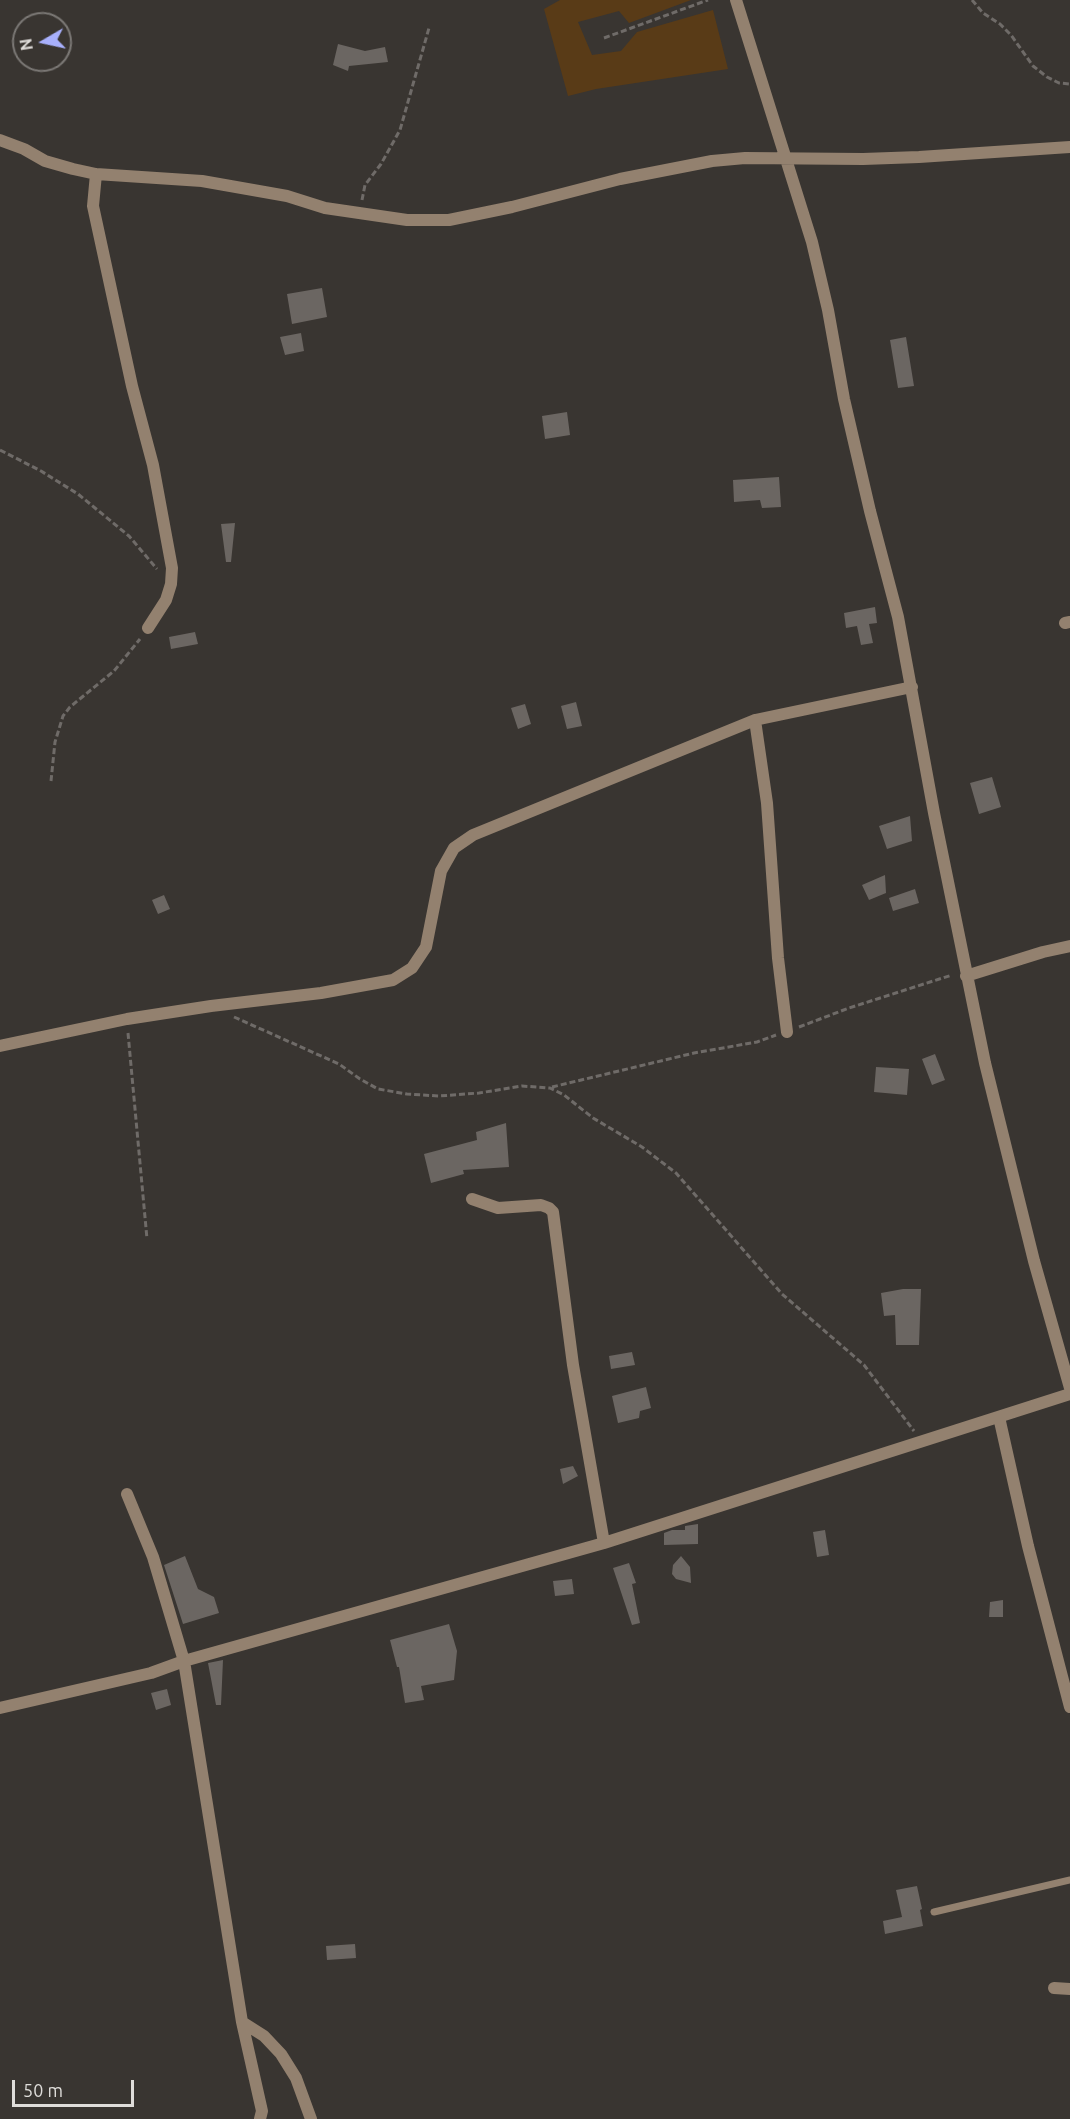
<!DOCTYPE html>
<style>
body{margin:0}
#map{position:relative;width:1070px;height:2119px;overflow:hidden;background:#393531;font-family:Ubuntu,sans-serif}
canvas{display:block}
.north{position:absolute;left:12px;top:12px;width:60px;height:60px;box-sizing:border-box;background:#393531;border:2px solid #7b7875;border-radius:50%;rotate:261deg;font-size:16px;font-weight:700;line-height:24px;text-align:center;color:#dfddda}
.north::after{content:'';display:block;margin:auto;width:21px;height:27px;background:#a8b0fc;clip-path:polygon(50% 0,100% 100%,50% 72%,0 100%)}
.scale{position:absolute;left:12px;top:2080px;width:122px;height:27px;box-sizing:border-box;border:3px solid #dfddda;border-top:0;padding-left:8px;font-size:18px;line-height:21px;white-space:nowrap;color:#dfddda;-webkit-text-stroke:4px #393531;paint-order:stroke}
</style>
<div id="map">
<canvas width="1070" height="2119"></canvas>
<div class="north">N</div>
<div class="scale">50 m</div>
</div>
<script>
const ctx = document.querySelector('canvas').getContext('2d');
ctx.lineJoin = 'round';
function fillPath(path, color) { ctx.fillStyle = color; ctx.fill(path, 'evenodd'); }
const poly = rows => new Path2D(rows.map(r => 'M' + r).join(''));
function trace(path, color, width, dash) { ctx.strokeStyle = color; ctx.lineWidth = width; ctx.lineCap = dash ? 'butt' : 'round'; ctx.setLineDash(dash || []); ctx.stroke(path); }
const green = poly([
 [560,0,691,0,629,23,619,11,578,22,592,55,621,51,637,32,713,10,728,69,596,89,568,96,544,9]
]);
const building = poly([
 [338,44,365,51,385,47,388,62,349,66,348,71,333,65],
 [322,288,327,317,292,324,287,294],
 [301,333,304,351,285,355,280,337],
 [906,337,914,386,898,388,890,340],
 [567,412,570,435,545,439,542,416],
 [779,477,781,507,762,508,760,500,734,502,733,480],
 [235,523,231,562,226,562,221,524],
 [875,607,877,623,869,624,873,643,861,645,857,626,846,628,844,613],
 [195,632,198,644,171,649,169,637],
 [576,702,582,726,567,729,561,706],
 [525,704,531,724,518,729,511,708],
 [992,777,1001,807,979,814,970,783],
 [910,816,912,841,887,849,879,826],
 [885,875,886,893,869,900,862,885],
 [915,889,919,903,893,911,889,898],
 [164,895,170,909,158,914,152,900],
 [935,1054,945,1080,932,1085,922,1059],
 [876,1067,909,1069,907,1095,874,1092],
 [506,1123,509,1167,463,1170,464,1174,431,1183,424,1154,477,1140,476,1132],
 [903,1289,921,1289,919,1345,896,1345,895,1315,884,1316,881,1293],
 [632,1352,635,1365,611,1369,609,1356],
 [646,1387,651,1408,640,1411,639,1418,618,1423,612,1396],
 [573,1466,578,1476,563,1484,560,1469],
 [698,1524,698,1544,664,1545,664,1533,672,1530,685,1530,685,1526],
 [825,1530,829,1555,817,1557,813,1532],
 [185,1556,198,1589,214,1597,219,1613,183,1624,164,1565],
 [681,1556,690,1567,691,1583,676,1579,672,1574,673,1565],
 [629,1563,636,1583,632,1584,640,1623,632,1625,613,1568],
 [572,1579,574,1594,555,1596,553,1581],
 [1003,1600,1003,1617,989,1617,990,1602],
 [449,1624,457,1651,454,1680,421,1686,424,1700,405,1703,399,1667,397,1667,390,1640],
 [223,1660,221,1705,216,1705,208,1663],
 [167,1689,171,1705,156,1710,151,1693],
 [917,1886,922,1909,920,1910,923,1926,885,1934,883,1921,902,1917,896,1890],
 [355,1944,356,1958,327,1960,326,1946]
]);
const path = poly([
 [972,0,983,13,1000,24,1011,35,1033,66,1047,77,1059,83,1070,84],
 [604,38,708,0],
 [362,200,365,185,381,164,400,130,429,28],
 [0,450,41,471,78,494,129,536,157,569],
 [51,781,55,742,63,716,70,707,114,671,140,639],
 [234,1017,339,1064,360,1079,378,1089,407,1094,439,1096,479,1093,522,1086,550,1088,564,1095,593,1118,642,1147,676,1173,782,1294,864,1365,914,1431],
 [799,1027,849,1008,952,975],
 [128,1033,147,1239],
 [552,1087,694,1053,757,1042,776,1035]
]);
const lane = poly([
 [934,1912,1070,1880]
]);
const street = poly([
 [736,0,812,242,828,310,844,399,870,511,898,617,934,813,985,1063,1034,1261,1070,1388],
 [0,140,24,149,45,161,73,169,96,174,202,181,287,196,325,208,407,220,449,220,512,207,620,179,712,161,745,158,863,159,919,157,1070,147],
 [96,174,93,206,132,386,153,465,172,568,171,584,166,600,148,628],
 [1065,623,1070,622],
 [755,720,767,803,778,958,787,1032],
 [966,976,1043,952,1070,946],
 [0,1046,127,1019,211,1006,321,993,393,980,412,968,426,947,441,871,454,848,473,835,755,720,912,687],
 [472,1199,498,1208,541,1205,549,1208,553,1212,573,1365,604,1543],
 [999,1417,1028,1546,1070,1707],
 [127,1494,153,1557,184,1661,242,2022,262,2111,260,2119],
 [0,1708,151,1673,184,1661,604,1543,1070,1394],
 [1054,1988,1070,1989],
 [242,2022,264,2036,281,2054,296,2078,311,2119]
]);
fillPath(green, '#593b17');
fillPath(building, '#6b6662');
trace(path, '#6f6b68', 3, [6, 3]);
trace(lane, '#93816f', 7);
trace(street, '#93816f', 12);
</script>
